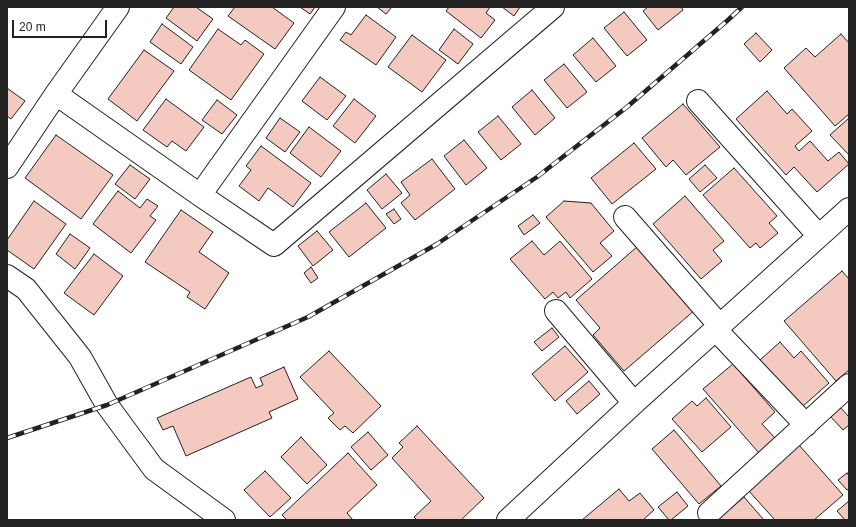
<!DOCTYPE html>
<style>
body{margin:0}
#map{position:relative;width:856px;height:527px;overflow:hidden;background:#fff;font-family:Arial,sans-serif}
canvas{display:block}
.frame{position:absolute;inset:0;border:8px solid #222;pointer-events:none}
.scale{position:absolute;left:12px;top:20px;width:95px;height:18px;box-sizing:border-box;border:2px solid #222;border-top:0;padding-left:5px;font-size:12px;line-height:14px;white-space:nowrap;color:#222;-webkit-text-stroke:3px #fff;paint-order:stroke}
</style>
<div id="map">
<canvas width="856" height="527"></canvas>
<div class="frame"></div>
<div class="scale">20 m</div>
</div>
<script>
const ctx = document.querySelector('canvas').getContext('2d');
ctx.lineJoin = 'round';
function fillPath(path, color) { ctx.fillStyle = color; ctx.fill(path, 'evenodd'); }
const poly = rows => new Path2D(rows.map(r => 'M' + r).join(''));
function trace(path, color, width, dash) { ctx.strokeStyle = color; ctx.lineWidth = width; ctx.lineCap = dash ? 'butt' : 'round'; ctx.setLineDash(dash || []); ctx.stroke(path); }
const building = poly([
 [174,7,196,7,213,19,197,41,166,18,174,7],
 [235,7,272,7,294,23,275,49,228,16,235,7],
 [300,7,315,7,310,14,300,7],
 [377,7,392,7,386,14,377,7],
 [449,7,490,7,486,13,495,20,481,38,446,11,449,7],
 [502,7,520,7,514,16,502,7],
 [648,7,681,7,683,10,658,30,643,11,648,7],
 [624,12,647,40,627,56,604,28,624,12],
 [366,15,396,37,376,65,340,40,346,32,351,35,366,15],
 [162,24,193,47,181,64,150,42,162,24],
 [218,29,241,45,245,40,264,54,231,100,189,70,218,29],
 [454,29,473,44,458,64,439,50,454,29],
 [756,33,772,50,760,62,744,44,756,33],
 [841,34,849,43,849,114,835,126,784,68,806,48,815,57,841,34],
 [412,35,446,60,422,92,388,67,412,35],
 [593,38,616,66,596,82,573,55,593,38],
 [144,50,174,71,137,121,108,99,144,50],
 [564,64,587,92,567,108,544,80,564,64],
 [320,77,346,96,327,120,302,101,320,77],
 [7,88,25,101,11,119,7,116,7,88],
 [532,90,555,118,535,135,512,107,532,90],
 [767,91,787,114,792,109,812,131,795,146,799,151,810,141,828,161,839,152,849,164,817,192,794,167,786,175,736,119,767,91],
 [166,99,204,127,186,151,172,141,167,147,143,130,166,99],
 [354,99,376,116,355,143,333,126,354,99],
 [217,100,237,115,222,134,202,120,217,100],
 [683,104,720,147,686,175,673,160,666,167,642,138,683,104],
 [498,116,521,144,501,160,478,132,498,116],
 [280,118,300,132,285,152,266,138,280,118],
 [849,118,849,155,830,135,849,118],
 [309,127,341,151,321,177,290,153,309,127],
 [56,135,113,175,81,219,25,178,56,135],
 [464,140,487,168,466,185,444,156,464,140],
 [634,143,656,169,612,204,591,178,634,143],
 [261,146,311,183,293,207,268,188,259,201,239,186,251,170,246,166,261,146],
 [432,159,455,189,415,220,401,203,410,195,401,182,432,159],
 [130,165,150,179,135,199,115,184,130,165],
 [705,165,717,178,700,192,689,179,705,165],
 [734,168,777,216,769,223,778,233,760,248,756,243,750,248,703,195,734,168],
 [386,174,402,193,382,209,367,190,386,174],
 [118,191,140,208,147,199,158,206,150,216,156,220,131,253,93,224,118,191],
 [685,196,724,241,713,250,722,261,701,279,653,224,685,196],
 [34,201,66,224,34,269,7,250,7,240,34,201],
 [564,201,591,203,614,231,600,243,612,256,593,272,546,217,564,201],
 [366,203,386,228,349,257,329,232,366,203],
 [394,209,401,219,394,224,386,214,394,209],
 [181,210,213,232,199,252,229,273,205,309,187,297,190,292,145,262,181,210],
 [533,215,540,223,524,235,518,226,533,215],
 [317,231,333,250,313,266,298,246,317,231],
 [70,234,90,248,75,269,56,254,70,234],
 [532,241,544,255,560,241,592,279,570,298,566,292,558,298,553,292,545,299,510,259,532,241],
 [638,246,695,310,624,371,593,335,600,328,576,300,638,246],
 [94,254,123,276,94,315,64,293,94,254],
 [311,267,318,278,311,283,304,273,311,267],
 [842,271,849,279,849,370,836,381,784,321,842,271],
 [552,328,559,337,542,351,534,342,552,328],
 [780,342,794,358,801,351,829,383,802,407,760,360,780,342],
 [565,346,588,372,555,401,532,374,565,346],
 [329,351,381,406,353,433,345,426,340,430,328,418,334,413,300,377,329,351],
 [733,364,775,412,762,424,775,438,759,453,703,389,733,364],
 [284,367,298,399,269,412,272,418,186,456,173,426,163,430,157,418,251,377,256,388,263,385,260,378,284,367],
 [589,381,600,394,577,414,566,401,589,381],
 [706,398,731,427,702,452,672,419,692,401,697,406,706,398],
 [840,407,849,417,849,425,843,430,830,416,840,407],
 [417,426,484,498,461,520,417,520,414,517,431,501,392,458,403,447,399,443,417,426],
 [674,430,721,486,699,504,652,449,674,430],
 [368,432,388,455,371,470,351,447,368,432],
 [301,437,327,465,307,484,281,457,301,437],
 [799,445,843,495,814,520,775,520,748,490,799,445],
 [348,453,377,485,347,513,353,520,287,520,282,515,348,453],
 [265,471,291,498,270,517,244,490,265,471],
 [847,473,849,476,849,489,847,490,838,480,847,473],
 [619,489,629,501,640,493,654,510,643,520,582,520,619,489],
 [677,492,688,506,671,520,669,520,658,507,677,492],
 [744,497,764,520,717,520,744,497],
 [849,501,849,520,845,520,837,511,849,501]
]);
const minor = poly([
 [56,94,200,195,274,245,553,7],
 [698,101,819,236],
 [7,167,56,94,118,7],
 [200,195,334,7],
 [625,217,720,326],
 [7,276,26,289,80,357,107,405,154,469,224,520],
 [556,311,634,403],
 [716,330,806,425],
 [709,513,849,385],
 [508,520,634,403,849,209]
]);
const rail = poly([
 [7,438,107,405,308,317,437,244,537,177,627,107,728,20,742,7]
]);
fillPath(building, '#f3c9c0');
trace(building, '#222', 1);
trace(minor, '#222', 24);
trace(minor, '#fff', 22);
trace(rail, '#222', 4.5);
trace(rail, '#fff', 3, [9]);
</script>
